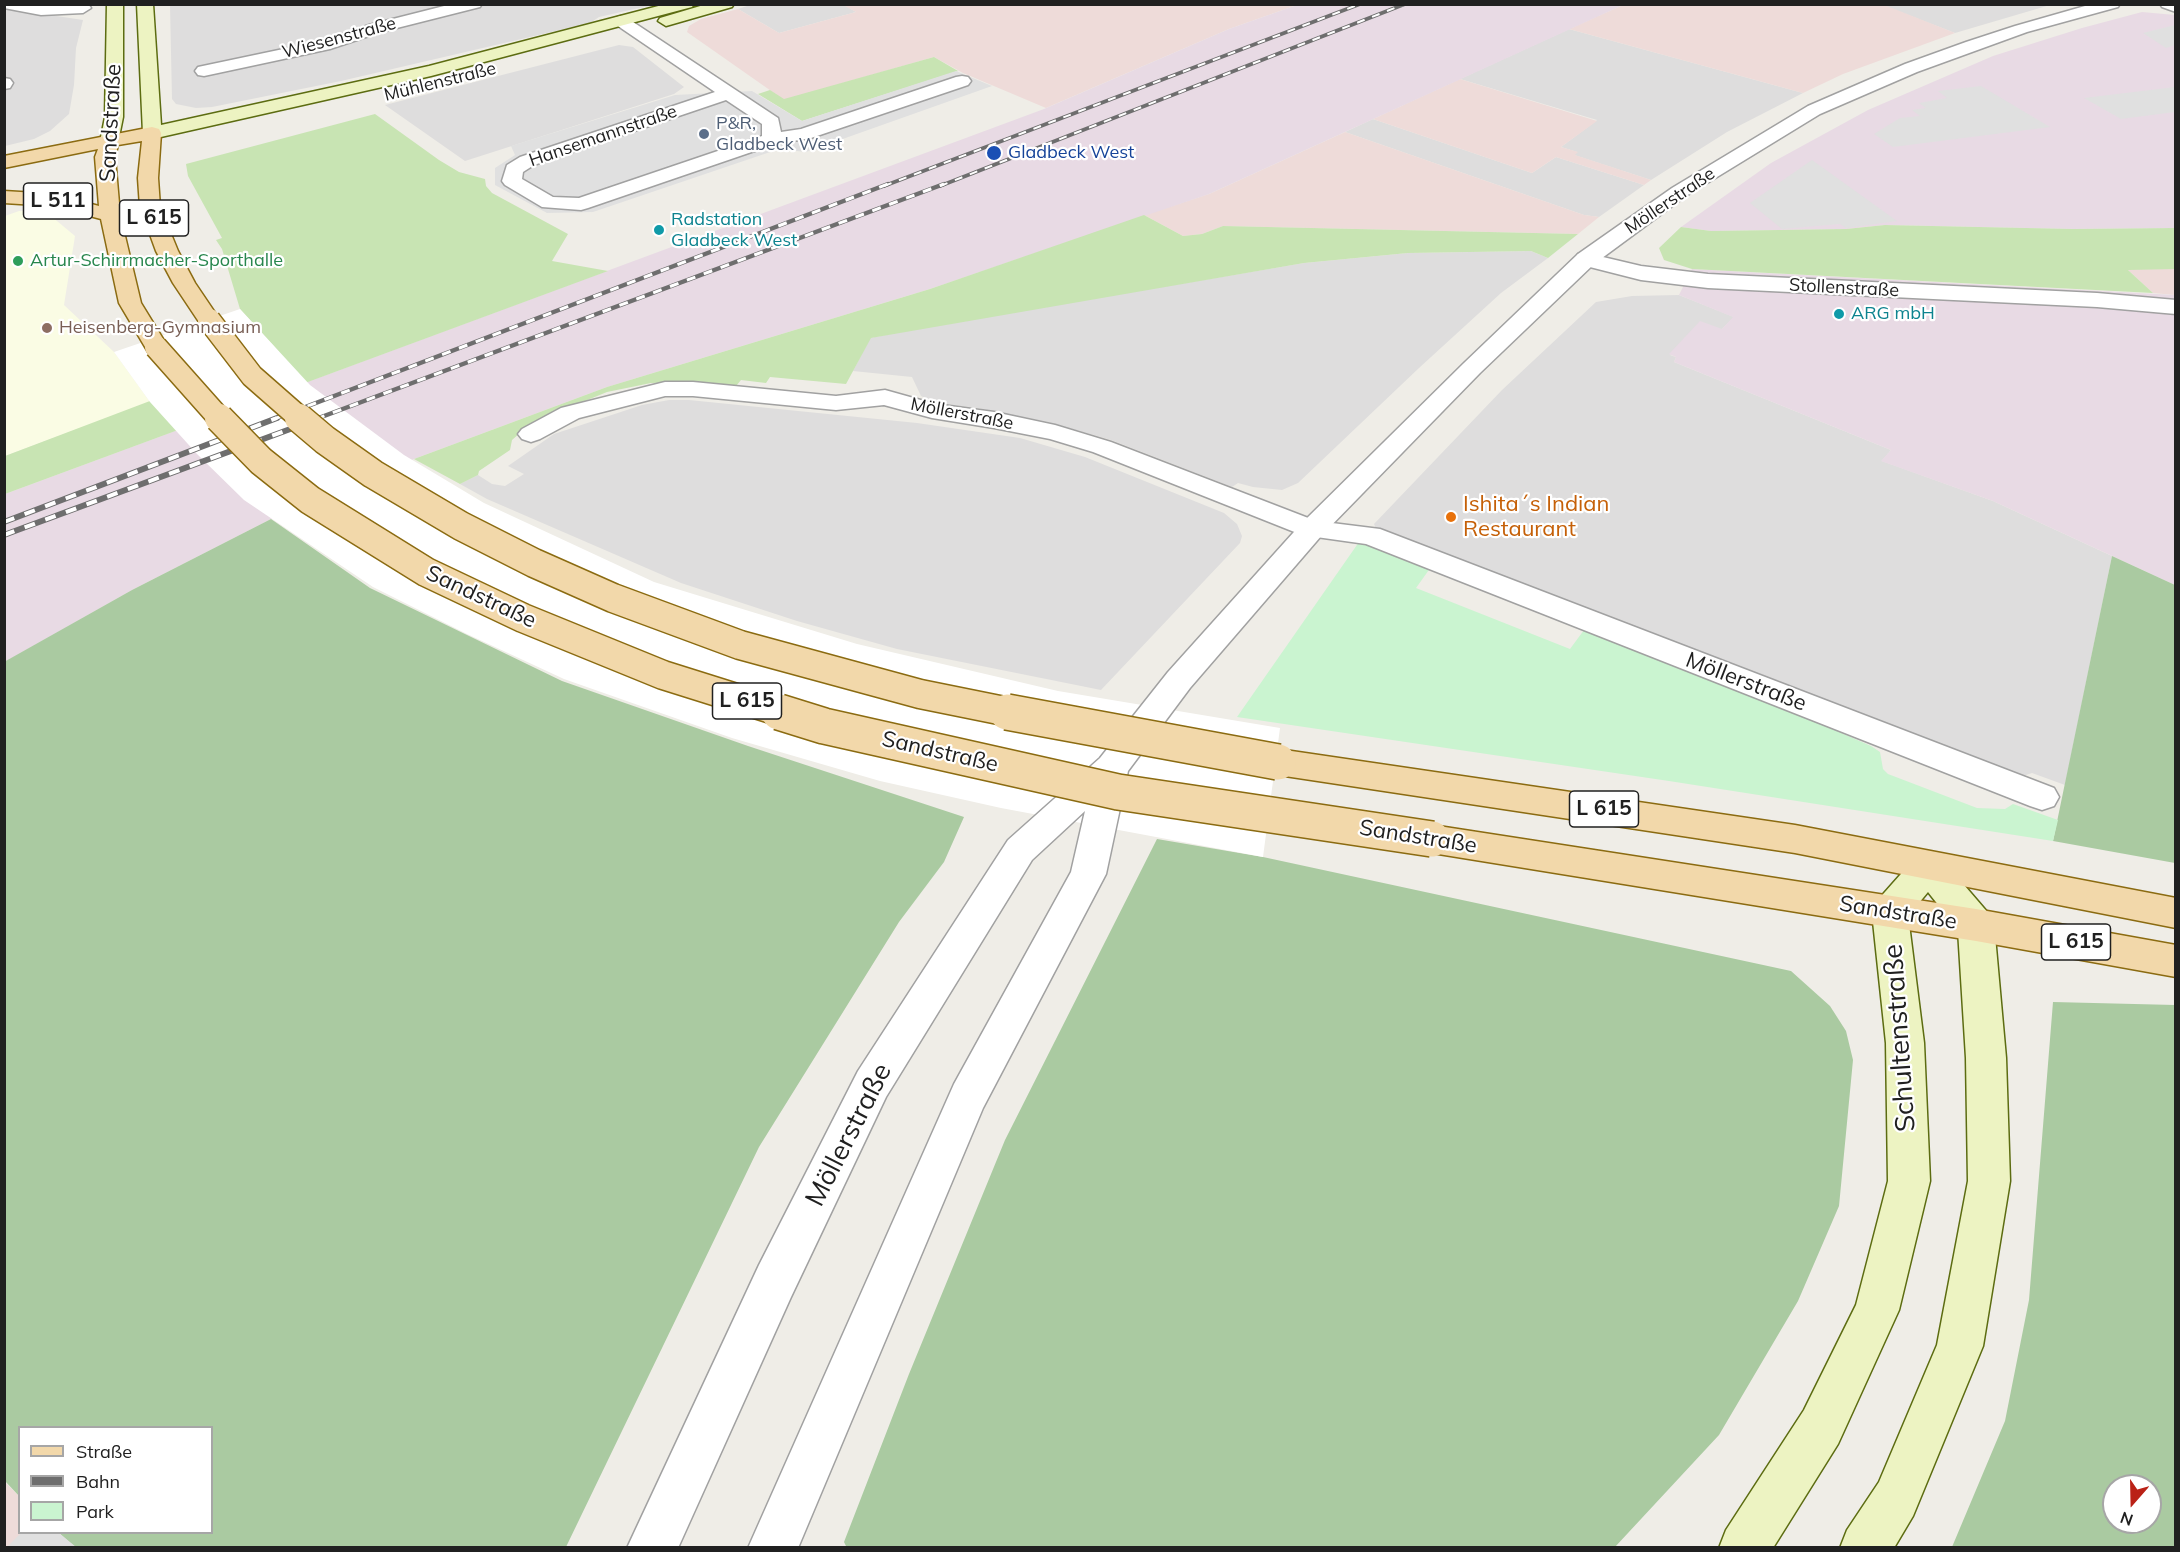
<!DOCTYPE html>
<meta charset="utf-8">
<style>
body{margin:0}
#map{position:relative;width:2180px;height:1552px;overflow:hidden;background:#efede7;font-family:Mulish,sans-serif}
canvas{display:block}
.frame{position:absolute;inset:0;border:6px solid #202020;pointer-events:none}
.legend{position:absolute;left:18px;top:1426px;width:195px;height:108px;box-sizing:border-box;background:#fff;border:2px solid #a6a6a6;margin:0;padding:8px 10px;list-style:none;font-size:18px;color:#202020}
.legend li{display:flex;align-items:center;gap:12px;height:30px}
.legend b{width:30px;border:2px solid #a6a6a6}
.north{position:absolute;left:2102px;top:1474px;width:60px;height:60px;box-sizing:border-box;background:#fff;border:2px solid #a6a6a6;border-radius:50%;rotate:200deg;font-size:16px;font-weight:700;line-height:24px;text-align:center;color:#202020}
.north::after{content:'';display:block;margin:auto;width:21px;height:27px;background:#ba2116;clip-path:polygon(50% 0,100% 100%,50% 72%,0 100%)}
</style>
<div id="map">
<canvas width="2180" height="1552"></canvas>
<div class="frame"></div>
<ul class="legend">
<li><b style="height:8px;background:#f2d8aa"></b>Straße</li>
<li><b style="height:8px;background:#6e6e6e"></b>Bahn</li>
<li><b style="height:16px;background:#caf4d0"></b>Park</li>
</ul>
<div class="north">N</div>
</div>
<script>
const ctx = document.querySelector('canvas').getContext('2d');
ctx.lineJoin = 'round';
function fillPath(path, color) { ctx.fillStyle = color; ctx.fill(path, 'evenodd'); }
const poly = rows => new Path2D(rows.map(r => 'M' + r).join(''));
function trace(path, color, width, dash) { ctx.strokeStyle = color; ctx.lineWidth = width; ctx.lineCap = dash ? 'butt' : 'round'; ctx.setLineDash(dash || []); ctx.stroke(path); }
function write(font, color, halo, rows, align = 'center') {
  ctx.font = font + ' Mulish,sans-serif'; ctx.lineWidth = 4.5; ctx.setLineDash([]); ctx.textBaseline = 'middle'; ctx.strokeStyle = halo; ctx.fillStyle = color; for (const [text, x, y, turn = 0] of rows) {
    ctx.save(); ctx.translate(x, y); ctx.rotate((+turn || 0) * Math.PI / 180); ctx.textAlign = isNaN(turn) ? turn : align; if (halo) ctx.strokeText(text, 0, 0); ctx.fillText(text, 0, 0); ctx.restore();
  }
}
const residential = poly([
 [753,4,843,4,856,12,779,33,738,9],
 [170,5,652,5,599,17,590,23,341,81,212,107,196,108,176,104,172,99],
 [1882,5,2050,5,1955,33],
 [4,8,83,20,76,48,74,85,69,114,50,131,34,139,5,146],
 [1569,29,1803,93,1727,132,1651,180,1574,155,1577,152,1561,147,1597,120,1460,79],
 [619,45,633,47,684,87,674,94,465,161,385,105],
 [1373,119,1532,173,1556,157,1644,185,1599,217,1584,215,1345,132],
 [1531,251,1548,258,1501,293,1419,368,1298,483,1282,490,1253,487,1238,483,1232,487,1111,440,1048,422,977,408,936,403,921,396,912,377,853,371,870,338,930,326,1304,263,1408,253],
 [1679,295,1734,317,1722,329,1670,355,1676,357,1674,362,1891,450,1882,461,1993,501,2112,556,2065,785,2032,773,2017,778,1378,533,1374,524,1502,390,1596,302,1632,296],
 [669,400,689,400,917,423,1020,438,1085,457,1224,513,1237,524,1242,536,1240,543,1101,690,897,649,797,621,681,583,487,499,460,484,478,475,492,484,505,486,524,474,508,466,554,434,642,405]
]);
const commercial = poly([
 [1882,4,1955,33,1843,74,1803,93,1569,29,1623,5],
 [843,5,1297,5,1229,29,1046,108,963,73,934,57,784,100,687,32,689,26,701,19,738,9,779,33,856,12],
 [1460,79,1597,121,1561,147,1578,152,1575,155,1651,180,1644,185,1556,157,1532,173,1373,119],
 [1345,132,1584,215,1599,217,1578,234,1223,226,1202,234,1183,236,1144,215,1209,194],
 [2127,269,2175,269,2175,295,2153,293],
 [4,1481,19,1496,20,1532,59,1533,76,1547,5,1547]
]);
const industrial = poly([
 [1297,5,1623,5,1209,194,930,289,607,387,414,459,271,519,132,590,5,662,5,494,1044,109,1229,29],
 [2142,12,2175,15,2175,228,2073,229,1885,225,1846,229,1711,231,1681,227,1771,163,1868,110,1993,56,2082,28],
 [1692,269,2175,295,2175,585,1993,501,1881,461,1891,450,1674,362,1676,357,1669,354,1700,321,1722,329,1733,317,1679,295]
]);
const education = poly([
 [19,211,37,211,51,216,75,236,64,305,114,352,150,402,5,456,5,216]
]);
const grass = poly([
 [934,57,958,71,802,121,758,94,770,90,784,99],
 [375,114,439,160,459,172,485,179,486,186,492,193,568,234,552,261,608,271,5,494,5,456,279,352,240,309,222,249,216,240,222,238,188,176,186,164],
 [1144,215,1183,236,1202,234,1223,226,1578,234,1548,258,1531,251,1408,253,1304,263,871,338,846,384,770,377,766,383,741,380,736,386,687,382,651,383,607,392,553,414,520,433,512,440,510,450,479,471,478,475,460,484,414,459,607,387,930,289],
 [1885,225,2073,229,2175,228,2175,269,2128,270,2153,293,1692,269,1664,260,1659,248,1681,227,1711,231,1846,229]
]);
const forest = poly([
 [271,519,370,588,562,681,748,746,964,817,944,862,899,922,759,1147,566,1547,76,1548,59,1533,212,1532,212,1428,20,1428,19,1496,5,1481,4,662,132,590],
 [2112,556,2175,585,2175,863,2053,841],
 [1157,839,1263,857,1791,971,1830,1006,1846,1031,1853,1060,1839,1206,1798,1301,1719,1435,1615,1547,847,1548,844,1542,909,1374,1005,1140],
 [2053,1002,2175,1005,2175,1547,1952,1547,2005,1421,2029,1300],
 [2114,1486,2150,1486,2150,1522,2114,1522]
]);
const park = poly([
 [1359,542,1366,542,1431,567,1416,588,1570,649,1584,630,1750,693,1871,746,1880,752,1883,769,1888,774,1977,808,2005,809,2013,804,2058,820,2053,841,1669,781,1237,717]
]);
const parking = poly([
 [2175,25,2175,45,2166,48,2143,33],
 [956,71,992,86,806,152,779,149,593,212,547,213,495,185,495,168,515,155,511,146,675,95,752,91,802,121],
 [1981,86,2050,127,1893,147,1874,134,1900,118,1920,116,1912,110,1926,108,1919,103,1947,98,1938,91],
 [2175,87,2175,112,2121,119,2084,98],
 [1812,160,1897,221,1846,228,1840,224,1782,229,1750,203],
 [21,1533,59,1533,76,1547,7,1547]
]);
const pier = poly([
 [240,309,310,385,404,455,484,503,654,582,857,644,1058,691,1280,728,1263,857,1001,808,880,781,732,738,564,679,467,634,373,587,244,500,197,454,150,402,114,352]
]);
const minor = poly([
 [4,4,88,4,91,8,83,13,41,15,4,8,4,4],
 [452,4,482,4,480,7,381,32,330,49,204,76,198,75,195,71,198,67,326,40,369,25,452,4],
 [2160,4,2176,4,2176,12,2162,7,2160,4],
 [621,16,627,18,778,118,781,132,801,129,956,77,962,76,968,77,971,81,968,85,811,138,775,144,588,208,581,210,542,207,505,185,502,181,507,165,520,157,715,92,615,24,613,21,615,18,621,16],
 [726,100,762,124,762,136,579,198,553,197,522,179,523,172,534,165,726,100],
 [4,78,10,79,13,83,10,88,4,89,4,78],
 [1586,253,1641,266,1708,274,2097,293,2176,300,2176,314,2097,307,1708,288,1641,280,1578,264,1575,259,1578,254,1586,253],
 [665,382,693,382,836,396,885,390,935,404,994,412,1055,425,1111,442,1316,521,1380,529,2054,788,2059,797,2054,806,2042,810,2030,806,1366,544,1302,535,1093,452,1050,439,994,428,932,418,884,405,836,410,693,396,665,396,579,418,540,439,531,442,522,439,518,434,522,429,561,408,665,382]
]);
const tertiary = poly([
 [2092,4,2120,4,2118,7,2027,32,1917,72,1820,114,1686,196,1594,264,1480,373,1322,535,1190,688,1128,771,1106,874,983,1108,798,1548,748,1548,954,1084,1071,872,1085,811,1032,860,886,1097,791,1297,678,1548,627,1548,759,1265,858,1071,1008,840,1100,758,1168,672,1302,523,1464,363,1578,254,1672,188,1808,106,1905,64,1966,42,2015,26,2092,4]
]);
const secondary = poly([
 [107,4,123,4,123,117,118,142,116,146,109,148,102,146,100,142,105,117,107,4],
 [137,4,153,4,161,125,429,66,666,4,694,4,692,7,431,76,152,139,145,137,143,133,137,4],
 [707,4,734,4,732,7,666,26,658,21,660,18,707,4],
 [1928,853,1940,857,1989,914,1994,925,2006,1058,2010,1181,1983,1346,1913,1516,1894,1548,1840,1548,1847,1530,1879,1482,1937,1345,1968,1181,1966,1058,1958,930,1928,892,1908,916,1924,1043,1930,1181,1899,1310,1838,1444,1773,1548,1719,1548,1726,1530,1804,1410,1856,1305,1888,1181,1886,1043,1872,912,1877,901,1916,857,1928,853]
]);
const primary = poly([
 [152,127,159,129,161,133,158,178,160,207,178,251,195,283,220,320,217,325,209,327,201,325,173,283,156,251,140,207,138,178,142,141,118,145,115,157,120,215,141,303,168,347,164,352,156,354,148,352,119,303,101,219,52,206,4,203,4,191,53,194,99,206,95,157,98,149,4,168,4,156,152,127],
 [1278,749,1795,825,2176,898,2176,928,1795,853,1278,775,1266,771,1262,762,1266,753,1278,749],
 [1432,825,1976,909,2176,945,2176,977,1976,941,1432,853,1420,849,1415,839,1420,829,1432,825]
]);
const railFar2 = poly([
 [884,186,1360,4],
 [940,186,1405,4]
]);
const railFar1 = poly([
 [274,419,888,184],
 [316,419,944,184]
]);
const rail = poly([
 [4,522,277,418],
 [4,535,320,418]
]);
const primaryBridgeFar2 = poly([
 [209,320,252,376,301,419],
 [156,347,220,419]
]);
const primaryBridgeFar1 = poly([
 [219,418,261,461,310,500,426,572,523,618,663,675,784,713],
 [299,418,325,440,373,474,461,526,534,563,613,598,740,645,920,694,1014,713]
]);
const primaryBridge = poly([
 [779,712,824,726,1118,792,1432,839],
 [1007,712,1278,762]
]);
const markers = [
 [704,134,6,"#5c6f8a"],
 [994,153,8,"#1a4fb4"],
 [659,230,6,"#0f9aa8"],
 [18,261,6,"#2e9e5b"],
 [1839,314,6,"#0f9aa8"],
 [47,328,6,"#8d6e63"],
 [1451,517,6,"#e8710a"]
];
const farStreetnames = [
 ["Wiesenstraße",339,38,-15],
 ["Mühlenstraße",440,82,-14],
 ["Hansemannstraße",603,136,-19],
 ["Möllerstraße",1670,201,-34],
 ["Stollenstraße",1844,288,3],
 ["Möllerstraße",962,414,11]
];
const farServicenames = [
 ["P&R,",716,124],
 ["Gladbeck West",716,145]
];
const farTransitnames = [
 ["Gladbeck West",1008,153]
];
const farCulturenames = [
 ["Radstation",671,220],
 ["Gladbeck West",671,241],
 ["ARG mbH",1851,314]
];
const farLeisurenames = [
 ["Artur-Schirrmacher-Sporthalle",30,261]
];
const farEducationnames = [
 ["Heisenberg-Gymnasium",59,328]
];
const shields = [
 [58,201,69],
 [154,218,69],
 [747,701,69],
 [1604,809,69],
 [2076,942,69]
];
const shieldNames = [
 ["L 511",58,201],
 ["L 615",154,218],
 ["L 615",747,701],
 ["L 615",1604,809],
 ["L 615",2076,942]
];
const streetNames = [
 ["Sandstraße",111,123,-87],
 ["Sandstraße",481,597,25],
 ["Möllerstraße",1746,682,21],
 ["Sandstraße",940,752,13],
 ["Sandstraße",1418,837,9],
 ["Sandstraße",1898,913,9]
];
const foodNames = [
 ["Ishita´s Indian",1463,504],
 ["Restaurant",1463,529]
];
const nearStreetnames = [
 ["Schultenstraße",1900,1038,-94],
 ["Möllerstraße",849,1135,-63]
];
fillPath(residential, '#dedddd');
fillPath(commercial, '#eedbd9');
fillPath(industrial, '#e8dae4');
fillPath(education, '#fafce4');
fillPath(grass, '#c8e4b3');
fillPath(forest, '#aacaa1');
fillPath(park, '#caf4d0');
fillPath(parking, '#e0e0e0');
fillPath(pier, '#fff');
trace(minor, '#a1a1a1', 3);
trace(tertiary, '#a1a1a1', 3);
trace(secondary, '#5c6c11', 3);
trace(primary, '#8b6b11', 3);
fillPath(minor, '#fff');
fillPath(tertiary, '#fff');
fillPath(secondary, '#edf3c2');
fillPath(primary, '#f2d8aa');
trace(railFar2, '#6e6e6e', 4);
trace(railFar1, '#6e6e6e', 4.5);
trace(rail, '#6e6e6e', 6);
trace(railFar2, '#fff', 2, [8]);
trace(railFar1, '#fff', 3, [9]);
trace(rail, '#fff', 4, [11]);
trace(primaryBridgeFar2, '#8b6b11', 25, []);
trace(primaryBridgeFar1, '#8b6b11', 31, []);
trace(primaryBridge, '#8b6b11', 38, []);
trace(primaryBridgeFar2, '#f2d8aa', 22);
trace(primaryBridgeFar1, '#f2d8aa', 28);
trace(primaryBridge, '#f2d8aa', 35);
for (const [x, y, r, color] of markers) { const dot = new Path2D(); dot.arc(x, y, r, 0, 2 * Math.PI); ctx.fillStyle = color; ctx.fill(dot); trace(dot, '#fff', 2); }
write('18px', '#202020', '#fff', farStreetnames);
write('18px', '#4e5e75', '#fff', farServicenames, 'left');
write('18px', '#164399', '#fff', farTransitnames, 'left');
write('18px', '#0d838f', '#fff', farCulturenames, 'left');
write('18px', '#27864d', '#fff', farLeisurenames, 'left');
write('18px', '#785e54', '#fff', farEducationnames, 'left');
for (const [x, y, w] of shields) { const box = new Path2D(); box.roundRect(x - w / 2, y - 18, w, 36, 4.5); ctx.fillStyle = '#fff'; ctx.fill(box); trace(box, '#202020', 1.5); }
write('bold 21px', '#202020', null, shieldNames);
write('22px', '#202020', '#fff', streetNames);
write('22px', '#c56008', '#fff', foodNames, 'left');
write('27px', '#202020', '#fff', nearStreetnames);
</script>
